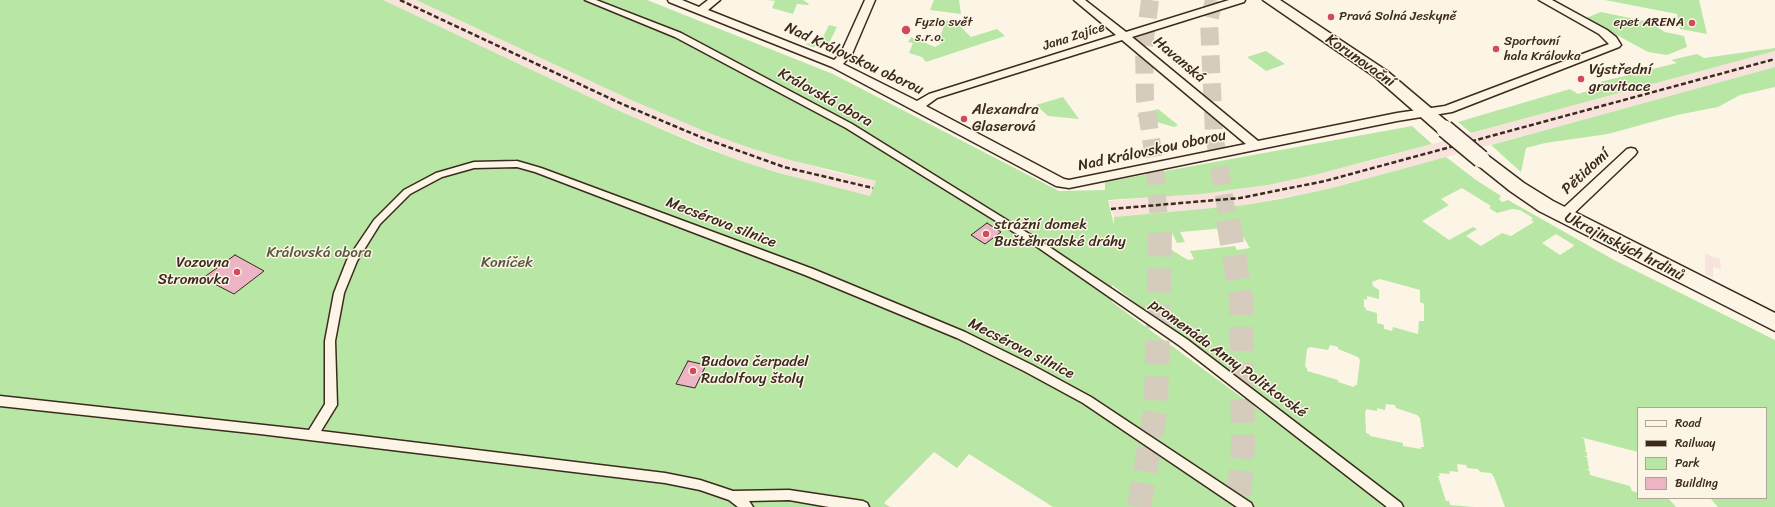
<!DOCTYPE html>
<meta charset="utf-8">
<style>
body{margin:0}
#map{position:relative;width:1775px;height:507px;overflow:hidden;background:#fcf5e5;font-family:Sriracha,sans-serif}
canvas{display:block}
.legend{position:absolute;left:1637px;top:407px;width:130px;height:92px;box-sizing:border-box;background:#fcf5e5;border:1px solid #afa495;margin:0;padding:5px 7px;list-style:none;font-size:12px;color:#3b2a1e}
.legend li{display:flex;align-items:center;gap:8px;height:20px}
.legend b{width:20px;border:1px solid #afa495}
</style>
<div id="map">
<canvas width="1775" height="507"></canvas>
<ul class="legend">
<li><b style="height:5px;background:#fcf5e5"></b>Road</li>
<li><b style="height:5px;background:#3b2a1e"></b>Railway</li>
<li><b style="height:11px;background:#b7e6a5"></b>Park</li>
<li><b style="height:11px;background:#edb4c6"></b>Building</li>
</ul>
</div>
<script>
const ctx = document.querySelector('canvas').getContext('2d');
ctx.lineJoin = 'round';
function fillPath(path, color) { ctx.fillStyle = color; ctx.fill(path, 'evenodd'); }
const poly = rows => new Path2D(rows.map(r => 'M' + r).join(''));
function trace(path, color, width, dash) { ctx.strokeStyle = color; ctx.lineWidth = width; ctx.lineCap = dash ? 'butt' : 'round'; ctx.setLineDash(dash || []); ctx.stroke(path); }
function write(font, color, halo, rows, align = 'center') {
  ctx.font = font + ' Sriracha,sans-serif'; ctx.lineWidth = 3; ctx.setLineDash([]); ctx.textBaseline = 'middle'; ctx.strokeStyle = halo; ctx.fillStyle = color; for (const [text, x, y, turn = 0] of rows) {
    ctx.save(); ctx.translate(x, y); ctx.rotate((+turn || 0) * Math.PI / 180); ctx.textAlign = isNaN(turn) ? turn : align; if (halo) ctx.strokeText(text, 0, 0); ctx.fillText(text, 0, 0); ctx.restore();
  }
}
const built = poly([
 [383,0,416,0,629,99,750,148,833,172,876,181,870,196,824,186,738,160,615,109],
 [1775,51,1775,67,1332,188,1245,205,1114,217,1109,201,1235,190,1268,185,1362,163],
 [1705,254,1720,259,1721,269,1713,267,1713,278,1705,274]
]);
const green = poly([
 [0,0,383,0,615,109,696,144,738,160,779,173,870,196,876,181,790,160,750,148,709,133,629,99,416,0,647,0,833,74,1059,191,1105,190,1105,182,1412,126,1432,144,1318,174,1268,185,1201,194,1108,200,1114,225,1114,217,1245,205,1280,199,1332,188,1446,157,1476,180,1501,196,1499,199,1502,202,1508,200,1614,260,1775,340,1775,507,1718,507,1710,498,1766,498,1766,408,1638,408,1638,452,1580,437,1584,439,1586,451,1582,451,1587,452,1587,456,1583,456,1587,457,1589,469,1585,469,1589,470,1590,475,1630,486,1632,491,1638,493,1638,498,1668,498,1676,507,1505,507,1494,477,1491,473,1480,472,1478,469,1467,468,1466,465,1457,464,1458,472,1449,471,1450,474,1439,473,1440,476,1438,476,1446,501,1449,501,1450,505,1474,507,1402,507,1112,285,1112,302,1391,507,1053,507,969,454,957,468,934,452,884,503,890,507,0,507],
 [1462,188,1491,206,1489,208,1497,213,1512,209,1520,210,1533,218,1531,220,1534,222,1511,236,1502,233,1481,246,1466,236,1477,229,1473,227,1449,240,1422,221,1449,205,1441,199],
 [1234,222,1250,248,1237,250,1235,246,1190,251,1194,259,1188,260,1147,235,1172,233,1177,243,1185,242,1180,232,1225,228,1223,224],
 [1556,234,1574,245,1574,246,1560,255,1542,243],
 [1380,279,1420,290,1420,302,1424,304,1424,321,1419,321,1418,334,1393,327,1392,331,1384,329,1384,325,1377,323,1377,313,1366,310,1366,308,1364,307,1364,299,1367,300,1367,296,1379,299,1379,290,1373,286,1372,282],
 [1330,345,1338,347,1338,349,1358,357,1360,360,1357,385,1355,385,1354,387,1338,382,1338,380,1307,371,1307,368,1305,367,1307,349,1310,347,1328,350],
 [1386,404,1395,405,1396,408,1417,415,1420,418,1424,447,1421,447,1421,449,1403,446,1403,443,1370,436,1369,434,1366,433,1365,411,1366,411,1366,409,1377,411,1377,408,1385,410],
 [768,0,803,0,809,4,808,5,797,4,793,14,772,8,775,1],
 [934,0,959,0,961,14,930,10],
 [1605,0,1699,0,1707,34,1680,29,1677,14],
 [1601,12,1649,22,1665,32,1684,36,1687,47,1667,55,1648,52,1586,18],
 [933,19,962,22,962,28,971,37,997,29,1005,36,926,62,922,57,909,53,913,43,908,42,911,37,935,47,942,43,938,42,944,26,931,24],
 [829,25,837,27,829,43,813,47,805,44,821,41],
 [1775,48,1775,51,1471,133,1458,122,1570,89,1578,94,1605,85,1600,82,1677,63,1671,60,1697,54,1704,58],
 [1266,51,1285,64,1266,71,1247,57],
 [1775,67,1775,87,1740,95,1718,107,1677,115,1608,134,1545,143,1526,148,1521,172,1491,145],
 [1063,97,1079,119,1048,116,1036,105],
 [1158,109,1178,125,1174,127,1136,116]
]);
const building = poly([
 [987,223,1001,232,985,244,971,235,987,223],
 [235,255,264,271,234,294,203,278,235,255],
 [688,361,706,365,695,388,676,384,688,361]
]);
const trunkTunnelFar1 = poly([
 [1150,0,1144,46,1145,99,1154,159,1159,221],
 [1214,0,1209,21,1214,133,1228,221]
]);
const trunkTunnel = poly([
 [1228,220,1241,298,1243,446,1238,507],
 [1139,507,1156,408,1160,236,1159,220]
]);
const pedestrian = poly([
 [585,0,596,0,681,33,852,124,1039,240,1188,340,1401,503,1403,507,1387,507,1180,346,1033,244,846,128,675,37,585,0],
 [517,161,541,168,813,269,965,332,1032,365,1091,397,1251,503,1253,507,1237,507,1083,403,1024,371,957,338,805,275,535,172,517,167,474,168,442,177,410,194,380,224,357,261,344,293,335,341,337,405,321,431,665,473,700,480,733,491,789,490,863,501,867,503,869,507,829,507,789,500,749,501,753,507,738,507,729,500,700,490,665,483,260,434,0,406,0,396,309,430,325,404,325,341,334,293,347,260,374,220,404,190,436,173,474,162,517,161]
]);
const minor = poly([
 [668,0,682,0,699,7,708,0,720,0,708,10,834,60,841,53,865,0,875,0,852,54,843,64,917,101,929,94,1116,35,1074,0,1085,0,1126,32,1229,0,1245,0,1244,2,1132,37,1258,141,1397,113,1445,106,1609,44,1599,34,1539,0,1552,0,1607,30,1616,37,1621,45,1619,47,1452,112,1397,121,1069,188,1056,186,832,67,669,2,668,0],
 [1122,40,1246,144,1069,180,1064,179,926,106,937,98,1122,40],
 [1631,148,1635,149,1637,152,1635,155,1568,219,1558,219,1556,216,1558,213,1627,149,1631,148]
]);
const secondary = poly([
 [1263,0,1280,0,1387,71,1451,125,1454,129,1451,133,1445,134,1439,133,1375,77,1263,0],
 [1481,153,1487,155,1524,183,1553,201,1775,313,1775,331,1539,211,1510,191,1475,163,1472,159,1475,155,1481,153]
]);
const rail = poly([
 [400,0,622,104,703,138,784,167,873,188],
 [1111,209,1240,198,1325,181,1775,59]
]);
const secondaryBridge = poly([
 [1445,129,1481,159]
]);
const markers = [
 [1331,17,4,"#d1495b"],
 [1692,23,4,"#d1495b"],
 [906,30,5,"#d1495b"],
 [1496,49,4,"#d1495b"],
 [1581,79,4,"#d1495b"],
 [964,119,4,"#d1495b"],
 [986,234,4,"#d1495b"],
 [237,272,4,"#d1495b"],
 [693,371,4,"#d1495b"]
];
const farPoinames = [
 ["Pravá Solná Jeskyně",1339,17],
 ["Fyzio svět",915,23],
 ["s.r.o.",915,38],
 ["epet ARENA",1684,23,"right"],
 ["Sportovní",1504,42],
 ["hala Královka",1504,57]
];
const farStreetnames = [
 ["Jana Zajíce",1074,37,-18]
];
const streetNames = [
 ["Nad Královskou oborou",854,59,25],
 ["Havanská",1179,60,40],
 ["Korunovační",1360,61,35],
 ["Královská obora",825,98,29],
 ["Nad Královskou oborou",1152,151,-12],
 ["Pětidomí",1586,172,-43],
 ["Mecsérova silnice",721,223,21],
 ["Ukrajinských hrdinů",1624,247,27],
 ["Mecsérova silnice",1021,349,27],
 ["promenáda Anny Politkovské",1228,359,36]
];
const poiNames = [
 ["Výstřední",1589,70],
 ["gravitace",1589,87],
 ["Alexandra",972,110],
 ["Glaserová",972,127],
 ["strážní domek",994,225],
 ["Buštěhradské dráhy",994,242],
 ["Vozovna",229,263,"right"],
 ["Stromovka",229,280,"right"],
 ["Budova čerpadel",701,362],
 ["Rudolfovy štoly",701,379]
];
const parkNames = [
 ["Královská obora",319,253],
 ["Koníček",507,263]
];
fillPath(built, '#f8e2dc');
fillPath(green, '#b7e6a5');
fillPath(building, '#edb4c6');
trace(building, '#3b2a1e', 1);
trace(trunkTunnelFar1, '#d5ccbd', 18, [18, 10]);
trace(trunkTunnel, '#d5ccbd', 24, [24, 12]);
trace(pedestrian, '#3b2a1e', 3);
trace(minor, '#3b2a1e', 3);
trace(secondary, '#3b2a1e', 3);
fillPath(pedestrian, '#fcf5e5');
fillPath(minor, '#fcf5e5');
fillPath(secondary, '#fcf5e5');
trace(rail, '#3b2a1e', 2.5, [5, 2.5]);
trace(secondaryBridge, '#3b2a1e', 20, []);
trace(secondaryBridge, '#fcf5e5', 17);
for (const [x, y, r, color] of markers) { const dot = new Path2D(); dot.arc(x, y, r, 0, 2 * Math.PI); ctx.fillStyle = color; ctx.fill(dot); trace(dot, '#fcf5e5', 1.5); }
write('13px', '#3b2a1e', '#fcf5e5', farPoinames, 'left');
write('13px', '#3b2a1e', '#fcf5e5', farStreetnames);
write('15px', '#3b2a1e', '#fcf5e5', streetNames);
write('15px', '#3b2a1e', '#fcf5e5', poiNames, 'left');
write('15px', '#5a5940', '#fcf5e5', parkNames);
</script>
